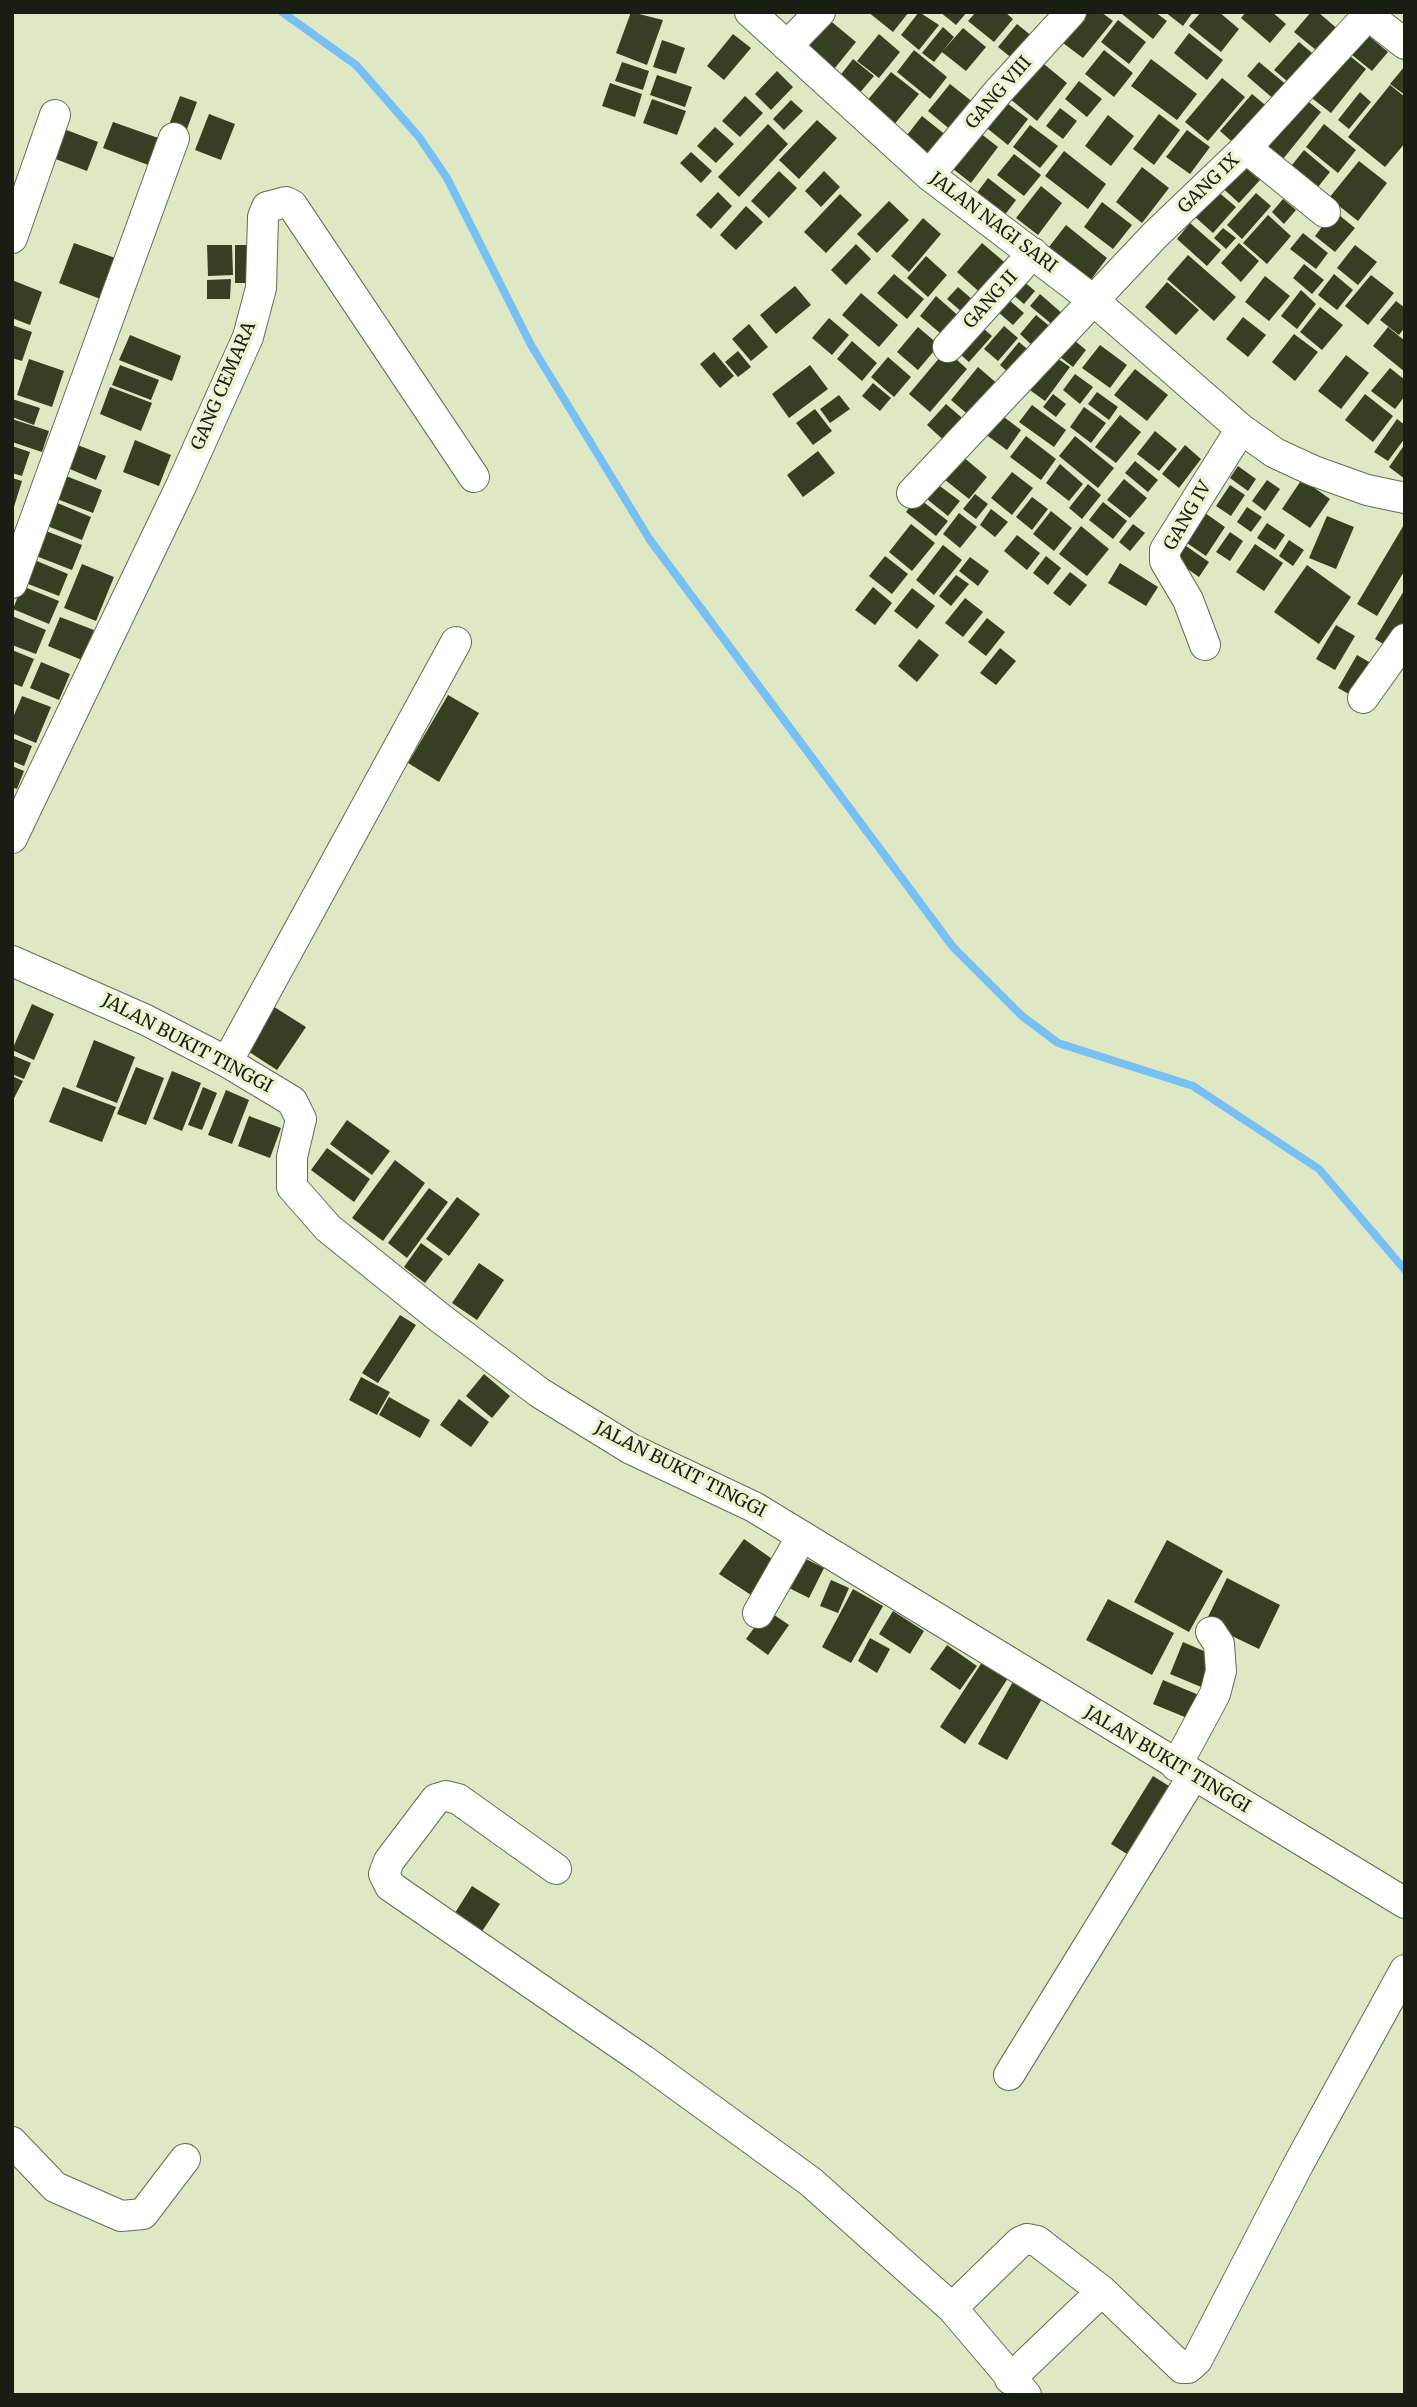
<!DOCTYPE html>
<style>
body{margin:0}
#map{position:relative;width:1417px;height:2407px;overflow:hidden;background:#dee8c5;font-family:Merriweather,serif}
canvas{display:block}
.frame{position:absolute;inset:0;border:14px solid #1a1d11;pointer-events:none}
</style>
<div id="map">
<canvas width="1417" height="2407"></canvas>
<div class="frame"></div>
</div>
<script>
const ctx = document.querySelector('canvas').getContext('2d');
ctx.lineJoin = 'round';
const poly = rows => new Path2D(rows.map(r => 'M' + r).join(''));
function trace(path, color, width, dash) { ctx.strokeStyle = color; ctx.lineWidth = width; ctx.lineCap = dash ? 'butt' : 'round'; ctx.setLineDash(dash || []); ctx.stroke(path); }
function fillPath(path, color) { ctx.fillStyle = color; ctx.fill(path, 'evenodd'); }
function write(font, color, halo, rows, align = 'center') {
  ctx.font = font + ' Merriweather,serif'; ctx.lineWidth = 7; ctx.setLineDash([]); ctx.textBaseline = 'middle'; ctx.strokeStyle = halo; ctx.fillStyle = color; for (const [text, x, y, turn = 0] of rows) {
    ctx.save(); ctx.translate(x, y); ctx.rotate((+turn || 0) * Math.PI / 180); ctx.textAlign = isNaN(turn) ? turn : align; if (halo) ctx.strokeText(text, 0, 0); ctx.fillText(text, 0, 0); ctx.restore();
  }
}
const stream = poly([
 [282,12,356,65,419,137,447,178,531,345,650,540,953,947,1022,1016,1058,1043,1193,1086,1319,1169,1405,1270]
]);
const building = poly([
 [631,12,663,20,647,65,616,53],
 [868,12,909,12,893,32],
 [919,12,939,25,919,50,901,35],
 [940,12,967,12,956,25],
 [976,12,1005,12,1013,19,994,42,968,21],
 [1081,12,1101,12,1113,21,1083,58,1059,40],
 [1123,12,1155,12,1167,21,1153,39,1122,14],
 [1165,12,1193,12,1183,26],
 [1201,12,1219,12,1239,29,1221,52,1189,26],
 [1246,12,1272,12,1286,24,1270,43,1241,18],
 [1311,12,1318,12,1341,32,1322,55,1294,32],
 [827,18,856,42,830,74,801,50],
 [1118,20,1146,42,1129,64,1101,42],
 [1017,24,1038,41,1019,64,998,47],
 [943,27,954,37,934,62,922,53],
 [1358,27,1388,52,1372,71,1342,47],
 [963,28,986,47,966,71,942,52],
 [1189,33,1223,60,1207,80,1174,53],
 [733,34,751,48,724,80,707,66],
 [879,34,900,52,879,78,857,61],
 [662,40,685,48,676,74,653,67],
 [1299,42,1318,58,1294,87,1274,70],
 [1339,47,1366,69,1331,113,1304,92],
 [914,50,947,77,930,99,897,72],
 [1104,50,1133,73,1114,97,1085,74],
 [853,59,874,76,852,102,832,86],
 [1151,59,1197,94,1177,120,1131,86],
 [1039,60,1067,83,1037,121,1009,98],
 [622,62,649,71,643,90,615,81],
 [1259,62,1288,86,1276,101,1247,76],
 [1405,66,1405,95,1390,84],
 [777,71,793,87,771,110,755,94],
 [891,72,919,94,889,131,861,108],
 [657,75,692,87,685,107,650,95],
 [1222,78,1245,97,1208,141,1185,122],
 [1079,81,1102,99,1087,117,1065,99],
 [610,83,642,94,635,117,602,106],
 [950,84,974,103,952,131,928,111],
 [1390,85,1405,97,1405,143,1385,167,1348,137],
 [1360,92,1371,102,1349,129,1338,120],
 [1252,94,1270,109,1238,147,1220,131],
 [1299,94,1321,112,1283,159,1261,141],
 [180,96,197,102,184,137,167,130],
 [745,96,763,113,740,137,722,121],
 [652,99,686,111,677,135,643,123],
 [791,100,803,111,784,130,773,119],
 [1003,100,1028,119,1008,145,983,125],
 [1060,108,1077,121,1063,139,1046,126],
 [209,114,235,124,221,160,195,150],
 [1159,114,1180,130,1154,165,1133,149],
 [1108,115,1134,136,1111,166,1085,146],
 [922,116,947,136,925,165,900,144],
 [817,120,837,138,799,179,779,160],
 [113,122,161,139,151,166,103,148],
 [768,124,788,144,739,197,718,177],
 [1324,124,1356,150,1338,173,1306,147],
 [1030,125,1058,146,1040,168,1013,147],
 [56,126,98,142,87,171,45,155],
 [715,127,734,144,716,163,697,146],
 [975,129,998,147,971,183,948,165],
 [1187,130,1210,147,1190,174,1166,157],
 [1304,150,1330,172,1318,187,1292,165],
 [1064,151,1106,184,1088,209,1045,176],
 [691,152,712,171,701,183,680,163],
 [1014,154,1041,175,1024,196,997,175],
 [1237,161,1260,180,1239,203,1217,183],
 [1359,161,1387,183,1358,221,1329,198],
 [1142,167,1169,188,1142,223,1116,202],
 [779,171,797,188,769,218,751,201],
 [824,171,840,187,821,207,805,191],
 [988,178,1016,200,998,224,970,202],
 [1041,186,1062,203,1038,235,1016,218],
 [1216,190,1236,207,1213,233,1194,216],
 [718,192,732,206,711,229,696,215],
 [1256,193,1271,206,1242,239,1227,225],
 [840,194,862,215,826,253,804,232],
 [1283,199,1296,210,1284,224,1272,212],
 [889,201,909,220,877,253,857,234],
 [1102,202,1132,225,1113,249,1084,227],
 [746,206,763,222,736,250,720,235],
 [1334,211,1355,228,1335,252,1315,236],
 [1268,215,1291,236,1267,264,1243,243],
 [923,218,941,234,909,272,891,256],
 [1190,223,1221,250,1207,266,1177,239],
 [1066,225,1107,258,1084,289,1042,256],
 [1223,228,1236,238,1226,249,1214,238],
 [1303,233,1328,253,1316,269,1290,249],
 [74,243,118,259,103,300,59,283],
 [982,243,1009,266,984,296,957,272],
 [1239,243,1259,261,1241,282,1221,263],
 [856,244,871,259,846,285,831,270],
 [207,245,232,245,233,275,208,276],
 [235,245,258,245,258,283,235,283],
 [1355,245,1377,262,1358,285,1337,268],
 [1188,255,1236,297,1214,321,1167,279],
 [926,256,947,275,928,297,907,278],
 [1304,264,1324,280,1312,294,1293,278],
 [894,274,924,299,907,319,877,293],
 [1334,274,1353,290,1337,310,1318,295],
 [1016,275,1035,291,1024,304,1005,288],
 [1371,275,1394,293,1368,325,1345,306],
 [1265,276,1290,296,1269,321,1245,302],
 [231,279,230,299,207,299,207,280],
 [12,280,42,292,30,325,12,318],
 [1167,282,1199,310,1176,335,1145,307],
 [795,286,811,305,776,334,760,315],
 [958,287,973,300,963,313,947,299],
 [1301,290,1316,304,1297,329,1281,316],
 [861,293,898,325,879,347,842,315],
 [1002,294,1024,313,1013,325,991,306],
 [1040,294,1064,315,1054,326,1030,306],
 [936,296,962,319,946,338,920,316],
 [1396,301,1405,308,1405,327,1399,335,1380,320],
 [1320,307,1343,325,1322,350,1300,332],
 [1036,315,1053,329,1036,349,1020,334],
 [1243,317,1266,335,1248,357,1226,339],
 [829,318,849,335,832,355,812,338],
 [976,322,992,336,969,362,953,348],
 [749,324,768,347,751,361,732,339],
 [12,325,32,332,22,361,12,358],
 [1004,326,1018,338,998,361,984,349],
 [918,327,939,345,918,370,897,352],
 [1388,327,1405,341,1405,372,1373,346],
 [1294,334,1318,352,1295,381,1272,362],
 [130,335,181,356,172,381,119,360],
 [1068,335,1086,350,1073,367,1055,353],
 [852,341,877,363,862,381,837,359],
 [1019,342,1032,353,1012,376,1000,365],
 [1100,345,1127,365,1110,388,1082,368],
 [946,350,967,369,930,412,909,394],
 [738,351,751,367,738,377,725,362],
 [714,352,734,376,720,388,700,364],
 [1048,352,1070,367,1045,401,1023,385],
 [1346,355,1369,373,1341,409,1318,391],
 [888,357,911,377,894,397,871,377],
 [29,359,64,371,52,407,17,395],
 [120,365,159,380,151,400,112,385],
 [810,365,828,389,789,418,772,394],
 [978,367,1000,386,972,418,951,400],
 [1390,368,1405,380,1405,396,1395,409,1371,391],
 [1135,369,1168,395,1147,421,1114,395],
 [1075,374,1093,387,1080,404,1063,390],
 [873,383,891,398,880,411,862,396],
 [110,387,152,403,141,431,100,414],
 [1097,392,1118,407,1109,420,1088,404],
 [1053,394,1066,404,1056,417,1043,407],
 [1365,394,1393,416,1373,442,1345,420],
 [839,395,850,409,830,423,820,409],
 [12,399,40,408,34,425,12,417],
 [946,404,968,423,949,445,927,425],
 [1032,405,1066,430,1054,447,1019,422],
 [1084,407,1106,423,1091,443,1070,427],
 [815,409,832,431,813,445,796,423],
 [1000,414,1021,430,1007,450,985,434],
 [1120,415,1141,432,1116,463,1095,447],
 [12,419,49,431,42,452,12,442],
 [1397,419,1405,425,1405,438,1388,461,1374,452],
 [1155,431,1177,449,1159,471,1137,454],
 [1026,436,1056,459,1041,480,1010,457],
 [1075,436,1114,468,1098,488,1059,456],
 [135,440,171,455,159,486,123,472],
 [75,444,106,456,96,480,65,467],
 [1405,444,1405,479,1389,467],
 [1185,445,1201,459,1179,488,1162,474],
 [12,446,30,452,22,476,12,473],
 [818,451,835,473,803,497,787,475],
 [962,456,987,477,969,499,944,479],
 [1135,461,1158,480,1148,492,1125,473],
 [1060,464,1083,484,1069,501,1046,483],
 [1238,466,1256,479,1248,491,1230,478],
 [1012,472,1033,488,1012,515,991,498],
 [66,476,102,490,93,513,57,499],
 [12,478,22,481,13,510,12,510],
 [1124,479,1147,498,1130,518,1107,500],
 [1302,479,1330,499,1310,528,1282,509],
 [1267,480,1280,489,1265,511,1252,501],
 [933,481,960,501,948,516,922,495],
 [1088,484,1101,495,1082,519,1069,508],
 [1230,485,1245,495,1231,516,1216,506],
 [975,494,988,504,976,519,963,509],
 [917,497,948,521,936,536,906,512],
 [1032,497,1048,509,1032,530,1016,517],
 [55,502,91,517,82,540,45,525],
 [1103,502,1127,521,1113,539,1089,520],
 [1195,506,1225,527,1206,556,1175,535],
 [1247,507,1262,517,1251,532,1237,522],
 [991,509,1008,522,995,537,980,525],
 [1051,511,1072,528,1054,551,1033,534],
 [959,513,977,527,960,548,943,534],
 [1327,516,1354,527,1336,569,1309,558],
 [1267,523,1285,535,1275,550,1257,538],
 [1405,523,1405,570,1377,616,1357,604],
 [911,524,935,543,912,571,889,552],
 [1133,524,1145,533,1130,551,1119,542],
 [1081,526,1109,549,1087,576,1059,554],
 [41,529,82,545,72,570,31,554],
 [1230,532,1243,541,1230,561,1216,552],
 [1017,535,1040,553,1027,570,1004,551],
 [1176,539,1209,562,1199,577,1166,554],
 [1289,540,1304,550,1293,566,1279,556],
 [1255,544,1283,563,1264,591,1236,572],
 [943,545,962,560,934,595,916,580],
 [885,556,908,574,892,594,869,576],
 [1046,556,1061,568,1048,585,1033,573],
 [970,557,989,571,978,586,959,571],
 [32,559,68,574,59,596,23,582],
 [1120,563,1158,587,1146,606,1108,583],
 [82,564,114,577,96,621,64,608],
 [1307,565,1351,597,1319,644,1274,612],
 [1070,572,1087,585,1070,606,1053,593],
 [956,575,969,584,951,606,939,596],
 [22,586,59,601,49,624,13,609],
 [873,587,892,603,875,625,855,610],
 [912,588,935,606,917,629,894,611],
 [1405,589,1405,630,1393,650,1375,639],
 [965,598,983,612,963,637,945,623],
 [12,616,46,630,36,654,12,645],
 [60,617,94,630,82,660,48,646],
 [987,618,1005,632,986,656,968,642],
 [1336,625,1355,636,1335,670,1316,659],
 [919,639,939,655,917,682,898,666],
 [1000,648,1016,661,996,685,980,673],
 [12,650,34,659,22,687,12,683],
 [1357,655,1376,666,1356,698,1338,688],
 [41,662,70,674,59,700,30,688],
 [448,695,479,713,439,782,408,763],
 [22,696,51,707,36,743,12,733,12,720],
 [12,738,32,746,24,766,12,761],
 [12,766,24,771,17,789,12,787],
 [32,1004,54,1014,34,1060,12,1050],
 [271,1005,306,1027,277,1070,243,1048],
 [94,1040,135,1057,117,1103,76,1087],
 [12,1055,31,1063,24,1079,12,1074],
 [136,1067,164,1078,146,1125,117,1114],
 [172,1071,201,1083,182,1131,153,1119],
 [12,1076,23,1081,12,1102],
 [63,1087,116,1107,102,1142,49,1122],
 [203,1087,217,1093,202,1130,188,1125],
 [226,1090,249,1100,232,1144,208,1135],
 [249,1116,281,1128,270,1158,238,1146],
 [347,1120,390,1151,372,1175,330,1144],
 [327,1148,370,1179,354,1202,311,1170],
 [395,1160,425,1183,383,1241,352,1218],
 [429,1188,448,1202,407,1258,388,1243],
 [457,1197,480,1214,449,1256,426,1239],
 [421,1243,443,1259,425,1283,404,1267],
 [479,1263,504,1280,477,1320,452,1303],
 [400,1315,416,1325,378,1383,362,1373],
 [484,1374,510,1396,492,1418,466,1396],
 [361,1377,390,1392,377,1415,349,1400],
 [389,1397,430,1420,420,1438,379,1415],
 [459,1399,489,1422,471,1447,440,1425],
 [744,1539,775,1561,751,1595,719,1574],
 [1167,1540,1223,1571,1189,1632,1134,1602],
 [800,1556,824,1568,809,1598,785,1586],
 [1227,1578,1280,1605,1259,1649,1205,1623],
 [831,1580,849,1588,838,1613,820,1606],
 [853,1589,883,1606,851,1663,822,1647],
 [1108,1599,1174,1633,1152,1675,1086,1640],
 [767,1610,789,1625,768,1655,746,1639],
 [893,1611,924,1631,910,1654,879,1634],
 [870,1638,890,1649,877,1673,858,1661],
 [1183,1642,1220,1658,1206,1689,1170,1674],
 [947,1645,977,1666,960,1690,930,1669],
 [986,1656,1012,1672,965,1744,940,1727],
 [1015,1678,1044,1695,1007,1760,978,1744],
 [1163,1680,1206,1698,1197,1722,1153,1704],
 [1153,1776,1177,1791,1135,1859,1111,1844],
 [472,1886,500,1904,481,1933,453,1916]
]);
const minor = poly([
 [750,12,929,175,1093,300,1241,429,1275,453,1314,471,1367,490,1405,498],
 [1364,12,1405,44],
 [787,46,820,12],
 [1246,148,1325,212],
 [929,175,998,92,1071,12],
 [12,238,55,115],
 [948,347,1033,253],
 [912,493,1155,235,1246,148,1368,15],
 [12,583,174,138],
 [1205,645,1188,600,1165,561,1165,550,1241,429],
 [1363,698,1405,639],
 [12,838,181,486,248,337,261,288,263,217,267,207,286,202,292,205,474,477],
 [12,961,146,1020,227,1062,292,1101,301,1119,292,1157,292,1187,328,1228,440,1318,540,1393,631,1449,754,1507,1405,1903],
 [227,1062,456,642],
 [758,1613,802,1536],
 [1176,1766,1215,1694,1221,1671,1219,1644,1211,1632],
 [556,1869,458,1799,446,1796,436,1799,389,1861,384,1874,390,1886,643,2060,811,2182,952,2308,1020,2242,1027,2239,1037,2241,1102,2291,1182,2368,1188,2368,1197,2360,1299,2163,1405,1970],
 [1009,2075,1193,1776],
 [12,2142,55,2187,121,2216,143,2214,185,2159],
 [952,2308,1026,2395],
 [1010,2379,1102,2291]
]);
const streetNames = [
 ["GANG VIII",999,93,-49],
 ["GANG IX",1209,184,-44],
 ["JALAN NAGI SARI",993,223,37],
 ["GANG II",991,300,-48],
 ["GANG CEMARA",224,386,-67],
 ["GANG IV",1188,516,-60],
 ["JALAN BUKIT TINGGI",187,1044,28],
 ["JALAN BUKIT TINGGI",680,1470,27],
 ["JALAN BUKIT TINGGI",1167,1760,31]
];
trace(stream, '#78bff4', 8);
fillPath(building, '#383e21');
trace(minor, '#656d4e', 32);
trace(minor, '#fff', 30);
write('18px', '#1a1d11', '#ecf5d2', streetNames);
</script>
